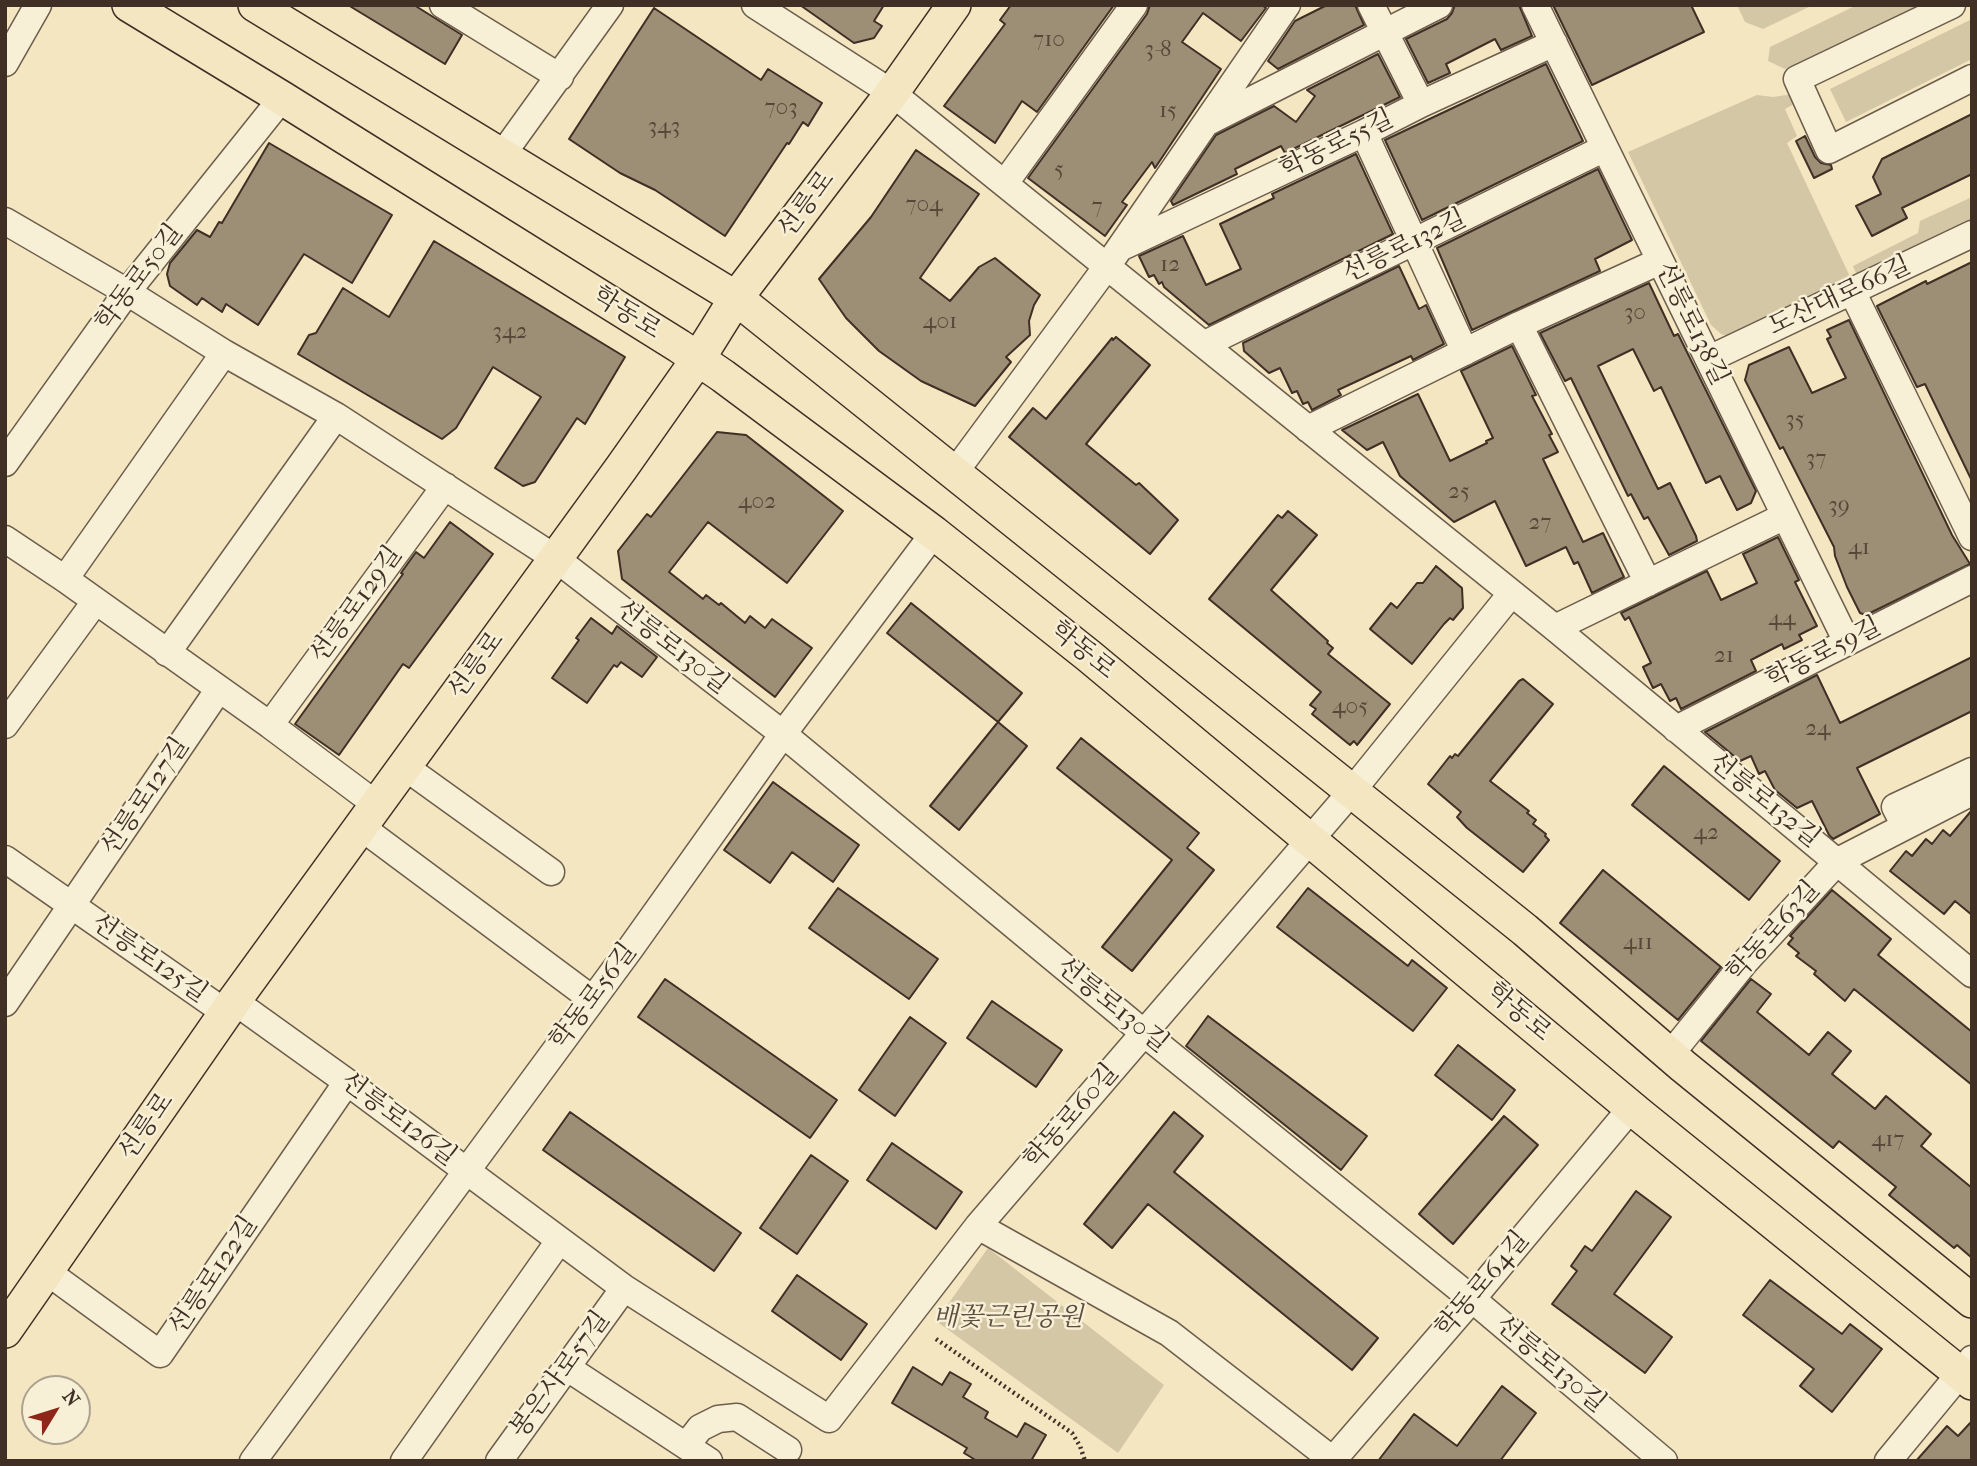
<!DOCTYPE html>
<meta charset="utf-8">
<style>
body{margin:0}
#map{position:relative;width:1977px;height:1466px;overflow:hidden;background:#f3e6c0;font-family:"IM FELL French Canon",serif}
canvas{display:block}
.frame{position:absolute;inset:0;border:7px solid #3f2f25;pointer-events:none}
.north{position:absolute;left:21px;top:1375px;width:70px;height:70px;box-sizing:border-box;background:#f7efd6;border:2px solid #ada28f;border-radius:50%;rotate:52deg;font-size:19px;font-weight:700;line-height:28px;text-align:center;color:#3f2f25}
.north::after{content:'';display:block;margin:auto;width:24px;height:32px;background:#8f2418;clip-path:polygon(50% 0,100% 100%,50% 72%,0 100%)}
</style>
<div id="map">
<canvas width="1977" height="1466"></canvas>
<div class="frame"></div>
<div class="north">N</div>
</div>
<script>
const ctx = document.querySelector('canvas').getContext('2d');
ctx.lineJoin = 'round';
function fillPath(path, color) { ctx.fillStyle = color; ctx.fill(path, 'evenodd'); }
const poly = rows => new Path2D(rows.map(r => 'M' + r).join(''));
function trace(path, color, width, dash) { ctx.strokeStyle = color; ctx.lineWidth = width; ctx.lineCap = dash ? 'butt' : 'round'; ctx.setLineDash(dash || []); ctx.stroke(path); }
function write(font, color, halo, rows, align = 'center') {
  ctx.font = font + ' "IM FELL French Canon","Noto Serif KR",serif'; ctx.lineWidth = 5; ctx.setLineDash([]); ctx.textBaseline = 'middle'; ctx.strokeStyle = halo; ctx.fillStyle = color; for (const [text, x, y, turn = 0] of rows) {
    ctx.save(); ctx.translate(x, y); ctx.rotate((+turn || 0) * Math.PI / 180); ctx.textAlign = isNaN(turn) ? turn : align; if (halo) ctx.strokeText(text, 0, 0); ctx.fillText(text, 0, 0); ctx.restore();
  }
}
const green = poly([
 [1737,5,1813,5,1763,29,1745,22],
 [1857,5,1919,5,1785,69,1768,61,1770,47],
 [1972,19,1972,59,1846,122,1830,89],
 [1793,94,1798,102,1785,109,1797,136,1787,143,1853,283,1737,339,1721,334,1711,325,1628,152,1757,95,1773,97],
 [1972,197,1972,223,1858,278,1853,266,1918,233,1920,221],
 [988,1248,1164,1385,1118,1453,936,1321]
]);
const building = poly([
 [348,5,414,5,462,35,445,64,348,5],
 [800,5,884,5,874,21,882,26,874,38,854,43,800,5],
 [1011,5,1114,5,1037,112,1022,101,995,143,944,106,1005,24,1000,20,1011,5],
 [1150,5,1262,5,1266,8,1241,41,1203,13,1182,42,1221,69,1155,168,1152,162,1122,202,1127,205,1105,236,1028,178,1147,14,1150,5],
 [1327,5,1355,5,1364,25,1278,69,1268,61,1295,21,1327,5],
 [1455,5,1519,5,1532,36,1501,50,1495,39,1446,64,1450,73,1428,83,1406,39,1447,19,1452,13,1455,5],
 [1553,5,1691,5,1704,32,1592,85,1553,5],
 [654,8,761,80,768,69,822,103,808,126,803,122,789,144,787,143,725,236,655,190,620,173,569,139,654,8],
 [1378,54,1400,97,1285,153,1281,146,1235,169,1237,174,1173,205,1171,201,1216,135,1274,106,1296,122,1315,96,1307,90,1378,54],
 [1546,64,1583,141,1422,220,1385,140,1546,64],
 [1972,114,1972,174,1902,208,1907,218,1872,236,1856,206,1881,194,1873,177,1882,159,1972,114],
 [1805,136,1815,157,1821,163,1831,165,1832,169,1814,178,1796,141,1805,136],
 [269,143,392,215,352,283,304,254,258,325,226,304,222,312,202,298,197,305,170,286,167,274,170,263,197,230,210,237,219,222,222,223,269,143],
 [916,150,979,194,920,278,950,301,979,267,995,258,1040,295,1034,305,1029,321,1030,335,1006,357,1011,362,975,406,921,381,879,351,846,318,819,279,871,217,916,150],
 [1356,154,1393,234,1209,325,1164,287,1162,282,1159,284,1154,275,1149,277,1139,256,1183,236,1206,285,1241,269,1220,224,1274,198,1272,194,1356,154],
 [1598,169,1632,240,1595,259,1600,271,1472,330,1437,248,1598,169],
 [434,241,625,357,585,424,577,418,535,482,523,486,495,468,541,397,493,367,456,428,442,439,298,354,309,335,316,333,343,288,389,317,434,241],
 [1972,262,1972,481,1925,384,1917,387,1877,306,1926,281,1927,284,1972,262],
 [1399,266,1419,309,1426,305,1444,344,1413,360,1411,356,1338,390,1341,395,1312,410,1308,402,1303,404,1297,391,1292,393,1280,368,1269,373,1244,351,1243,343,1399,266],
 [1649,283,1674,336,1678,334,1756,491,1751,503,1737,510,1720,476,1706,483,1661,387,1654,391,1633,349,1598,366,1658,489,1670,483,1696,536,1697,541,1669,555,1648,517,1644,519,1631,494,1628,496,1571,378,1565,381,1540,333,1649,283],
 [1849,320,1952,535,1970,564,1866,615,1860,613,1847,587,1835,556,1834,547,1783,447,1780,449,1745,380,1749,365,1789,347,1812,393,1846,378,1827,339,1831,337,1827,330,1849,320],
 [1116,337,1150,365,1086,444,1136,485,1139,483,1178,520,1150,554,1009,437,1033,408,1046,419,1112,338,1113,340,1116,337],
 [1512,346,1536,395,1532,396,1552,434,1549,435,1558,452,1543,459,1583,542,1603,533,1624,577,1592,593,1578,562,1574,564,1566,547,1526,566,1495,501,1454,522,1400,476,1383,442,1367,450,1342,430,1418,394,1450,461,1487,443,1486,441,1493,438,1461,371,1512,346],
 [717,432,746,435,843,511,787,583,708,522,669,572,703,599,706,595,719,605,721,603,745,623,750,616,765,628,772,619,812,648,775,697,622,579,618,551,647,514,651,517,717,432],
 [1288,511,1317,535,1271,590,1328,641,1327,643,1333,648,1328,654,1390,704,1357,745,1354,741,1350,745,1312,714,1316,709,1310,705,1321,692,1209,599,1278,515,1282,518,1288,511],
 [450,522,493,554,409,668,403,664,339,755,295,724,403,574,401,573,416,552,424,558,450,522],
 [1778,537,1799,580,1795,582,1817,626,1799,635,1802,640,1784,649,1782,644,1751,660,1756,671,1681,709,1676,698,1670,701,1661,684,1653,688,1643,667,1651,663,1629,617,1625,620,1621,613,1707,571,1721,600,1757,583,1743,554,1778,537],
 [1436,566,1462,588,1463,608,1453,620,1450,618,1444,624,1412,664,1370,629,1391,603,1397,608,1417,583,1423,583,1436,566],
 [911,603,1022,693,998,722,887,633,911,603],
 [591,618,612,634,617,626,657,657,642,677,621,662,617,667,614,665,587,703,552,678,579,640,576,638,591,618],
 [1972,657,1972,711,1857,768,1880,814,1833,839,1829,835,1812,801,1797,808,1775,790,1765,771,1759,774,1751,756,1740,761,1705,732,1817,675,1840,723,1972,657],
 [1523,679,1553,704,1490,781,1529,811,1527,813,1536,820,1533,824,1546,834,1545,836,1549,840,1523,872,1467,828,1457,817,1461,812,1428,784,1450,756,1452,758,1455,754,1458,756,1519,681,1523,679],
 [998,722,1027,746,959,830,930,806,998,722],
 [1081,738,1199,833,1187,848,1214,870,1132,971,1102,947,1172,860,1057,768,1081,738],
 [1664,766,1780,861,1749,900,1632,805,1664,766],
 [773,782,859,845,833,882,792,852,770,883,724,850,773,782],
 [1972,810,1972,915,1955,901,1944,914,1890,871,1906,851,1912,856,1926,839,1932,844,1943,830,1950,836,1972,810],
 [1603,870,1721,967,1678,1020,1560,923,1603,870],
 [838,888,938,959,909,999,809,928,838,888],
 [1308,888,1408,966,1412,960,1447,988,1413,1031,1277,927,1308,888],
 [1832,890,1891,939,1878,955,1972,1032,1972,1085,1854,989,1845,1001,1814,974,1816,971,1796,956,1799,953,1788,944,1793,938,1790,936,1832,890],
 [665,979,837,1100,810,1138,638,1017,665,979],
 [1751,979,1771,994,1757,1012,1809,1055,1828,1032,1851,1051,1832,1074,1875,1109,1886,1096,1931,1134,1921,1146,1972,1188,1972,1258,1957,1245,1954,1248,1889,1195,1896,1187,1839,1141,1833,1148,1701,1041,1751,979],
 [992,1001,1062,1050,1036,1087,967,1038,992,1001],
 [1208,1016,1367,1136,1341,1170,1186,1046,1208,1016],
 [910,1017,946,1043,895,1116,859,1090,910,1017],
 [1458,1045,1515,1090,1492,1120,1435,1075,1458,1045],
 [570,1112,741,1233,714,1271,543,1150,570,1112],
 [1174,1112,1203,1136,1174,1172,1378,1338,1352,1370,1148,1204,1112,1248,1084,1224,1174,1112],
 [1504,1116,1538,1145,1453,1244,1419,1214,1504,1116],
 [892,1143,962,1192,936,1229,867,1180,892,1143],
 [811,1155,848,1181,797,1254,760,1228,811,1155],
 [1636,1191,1671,1217,1614,1294,1672,1337,1645,1373,1552,1304,1577,1271,1571,1266,1585,1246,1592,1251,1636,1191],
 [797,1275,867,1324,841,1360,772,1311,797,1275],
 [1770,1280,1842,1334,1850,1324,1882,1349,1832,1412,1800,1386,1814,1369,1743,1315,1770,1280],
 [913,1367,942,1385,950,1372,971,1384,963,1397,988,1412,985,1418,1017,1437,1025,1423,1046,1435,1031,1461,977,1461,964,1453,967,1448,892,1403,913,1367],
 [1502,1386,1536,1413,1500,1461,1378,1461,1414,1414,1457,1446,1502,1386],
 [1972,1421,1972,1461,1916,1461,1947,1426,1958,1436,1972,1421]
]);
const path = poly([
 [936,1339,1072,1433,1080,1446,1085,1461]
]);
const minor = poly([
 [443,5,560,77],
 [755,5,892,93,1555,628,1972,974],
 [1371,5,1421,104],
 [1535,5,1847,642],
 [1952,5,1797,79,1829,150,1972,78],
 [5,63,38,5],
 [1208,122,1439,5],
 [1364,133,1465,352],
 [502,155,610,5],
 [1005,183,1134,5],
 [5,221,127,292,224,353,336,416,555,558,783,734,1144,1033,1472,1299,1664,1461],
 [1122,247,1364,133,1421,104,1554,43],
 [1852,291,1972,537],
 [1519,325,1648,583],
 [1205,344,1605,148],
 [1709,359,1972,234],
 [1308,429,1519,325,1660,261],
 [5,463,127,292,282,98],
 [955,472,1108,265,1287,5],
 [5,539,65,579,270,725,377,805],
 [65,579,224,353],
 [1555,628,1785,516],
 [167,653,336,416],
 [5,725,95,602],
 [270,725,445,486],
 [1676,729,1972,579],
 [405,767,551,872],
 [1905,826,1895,807,1972,771],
 [361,827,592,999],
 [5,859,226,1013],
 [234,1001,347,1082,624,1288,829,1419,978,1226,1352,791,1511,594],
 [5,1003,219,689],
 [1670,1055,1745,962,1838,861,1972,792],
 [978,1226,1169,1333,1334,1461],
 [46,1271,160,1354,347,1082],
 [566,1367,709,1461],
 [686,1446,700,1428,718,1419,737,1417,788,1450],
 [253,1461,630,949,783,734,934,533],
 [404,1461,559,1241],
 [499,1461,624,1288],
 [1332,1461,1472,1299,1632,1107],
 [1888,1461,1972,1359]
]);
const major = poly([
 [129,5,282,98,679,346,723,376,934,533,1089,656,1640,1115,1972,1383],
 [255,5,736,298,1525,930,1683,1066,1972,1301],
 [5,1331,234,1001,622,467,698,359,736,298,892,93,954,5]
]);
const numberNames = [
 ["710",1049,40],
 ["3-8",1158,50],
 ["703",781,108],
 ["15",1168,111],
 ["343",664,127],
 ["5",1059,170],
 ["704",924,205],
 ["7",1097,207],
 ["12",1170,265],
 ["30",1635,313],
 ["401",940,322],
 ["342",510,332],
 ["35",1795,420],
 ["37",1816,459],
 ["25",1459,492],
 ["402",757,502],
 ["39",1839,506],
 ["27",1540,523],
 ["41",1859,548],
 ["44",1782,619],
 ["21",1724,656],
 ["405",1350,707],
 ["24",1818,729],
 ["42",1706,833],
 ["411",1638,943],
 ["417",1888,1140]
];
const streetNames = [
 ["학동로55길",1337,145,-26],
 ["선릉로",807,205,-53],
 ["선릉로132길",1405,247,-26],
 ["학동로50길",140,278,-53],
 ["도산대로66길",1840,297,-25],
 ["학동로",626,314,32],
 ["선릉로138길",1691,324,64],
 ["선릉로129길",357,605,-54],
 ["선릉로130길",672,648,38],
 ["학동로",1082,651,39],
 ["학동로59길",1824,654,-27],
 ["선릉로",477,666,-54],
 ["선릉로127길",146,797,-56],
 ["선릉로132길",1764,801,39],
 ["학동로63길",1774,932,-48],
 ["선릉로125길",149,959,35],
 ["학동로56길",594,997,-53],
 ["선릉로130길",1112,1006,39],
 ["학동로",1518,1013,40],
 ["학동로60길",1072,1117,-49],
 ["선릉로126길",398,1120,37],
 ["선릉로",147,1127,-55],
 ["선릉로122길",214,1276,-56],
 ["학동로64길",1483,1285,-50],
 ["선릉로130길",1550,1365,40],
 ["봉은사로57길",561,1375,-54]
];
const parkNames = [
 ["배꽃근린공원",1008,1319]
];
fillPath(green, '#d4c7a6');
fillPath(building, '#9d8e76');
trace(building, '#3f2f25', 2);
trace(minor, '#6c5d4c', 29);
trace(major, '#3f2f25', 36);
trace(path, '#3f2f25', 4.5, [2, 3.5]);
trace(minor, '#f7efd6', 26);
trace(major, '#f3e6c0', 33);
write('23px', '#564739', null, numberNames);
write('26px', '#3f2f25', '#f7efd6', streetNames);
write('italic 26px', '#5d4d3f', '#f7efd6', parkNames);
</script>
